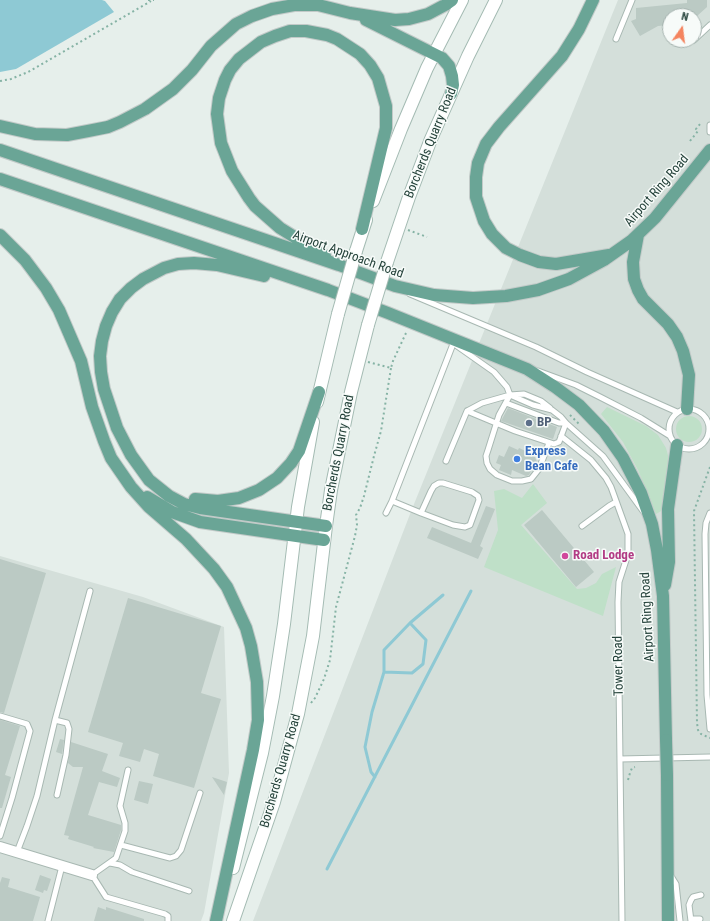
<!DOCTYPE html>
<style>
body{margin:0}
#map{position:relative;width:710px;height:921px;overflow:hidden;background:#e6efeb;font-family:"Roboto Condensed",sans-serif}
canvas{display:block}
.north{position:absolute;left:662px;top:8px;width:40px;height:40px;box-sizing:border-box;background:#f7fbf9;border:1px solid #a3b1ad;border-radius:50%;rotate:14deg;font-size:11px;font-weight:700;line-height:16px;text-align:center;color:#24423a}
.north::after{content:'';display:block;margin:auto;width:14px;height:18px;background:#f4845f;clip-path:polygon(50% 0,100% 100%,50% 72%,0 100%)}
</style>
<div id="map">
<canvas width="710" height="921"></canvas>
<div class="north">N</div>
</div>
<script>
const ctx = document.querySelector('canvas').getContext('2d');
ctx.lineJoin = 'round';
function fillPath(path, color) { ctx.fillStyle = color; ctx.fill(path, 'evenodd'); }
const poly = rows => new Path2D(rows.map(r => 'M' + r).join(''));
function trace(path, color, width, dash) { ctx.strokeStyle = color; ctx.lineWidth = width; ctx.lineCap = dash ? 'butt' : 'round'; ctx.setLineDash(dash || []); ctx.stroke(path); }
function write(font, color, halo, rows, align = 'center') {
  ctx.font = font + ' "Roboto Condensed",sans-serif'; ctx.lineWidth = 3; ctx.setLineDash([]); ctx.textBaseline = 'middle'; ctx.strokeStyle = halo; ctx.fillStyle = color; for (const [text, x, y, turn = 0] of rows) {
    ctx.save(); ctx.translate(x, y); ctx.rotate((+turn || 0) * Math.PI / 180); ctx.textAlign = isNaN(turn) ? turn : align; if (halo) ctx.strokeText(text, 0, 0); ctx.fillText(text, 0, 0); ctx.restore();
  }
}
const built = poly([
 [618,0,710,0,710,921,253,921,412,509],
 [670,16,694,16,694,40,670,40],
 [0,556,143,597,224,627,229,773,204,913,201,921,0,921]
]);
const green = poly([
 [607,407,646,426,658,435,666,448,669,459,663,510,656,514,638,470,623,442,601,414],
 '676 429a13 13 0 1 1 26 0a13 13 0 1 1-26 0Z',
 [533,484,547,503,521,525,577,589,586,588,596,583,602,574,616,567,603,616,484,567,498,530,494,491,504,489,522,498]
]);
const water = poly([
 [0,0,102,0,105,1,114,12,16,69,0,72]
]);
const stream = poly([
 [384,672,384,650,410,623,443,595],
 [375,777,371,772,365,747,372,712,384,672,412,673,423,664,426,640,410,623],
 [327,869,471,591]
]);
const building = poly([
 [687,0,707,0,707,7,697,16,670,16,670,25,658,26,640,36,631,21,636,19,636,8,687,3],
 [508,408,557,427,553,439,501,421],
 [509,446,518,450,519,448,534,455,537,462,535,468,533,467,529,475,526,476,512,470,511,475,499,470,501,465,496,463,499,455,504,457],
 [486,506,495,509,480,546,483,548,478,559,427,538,432,527,471,543],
 [542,510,594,572,576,587,524,525],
 [0,559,46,573,4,713,0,712],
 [128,598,221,626,201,693,221,699,194,788,153,776,159,754,144,749,140,762,119,756,123,743,88,732],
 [0,720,20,726,5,775,11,777,2,808,0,808],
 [60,739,64,740,62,754,56,752],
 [71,742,108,754,102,771,120,778,117,787,99,782,88,815,121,825,121,830,114,852,93,848,94,847,68,839,69,836,64,835,83,767,73,767,68,763],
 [212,777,227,782,224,795],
 [139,781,153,784,148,804,134,800],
 [40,875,51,879,47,891,44,890,43,893,35,890],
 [2,877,10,879,8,887,40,897,33,921,0,921,0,883],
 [98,907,106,910,106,907,144,919,144,921,94,921]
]);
const path = poly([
 [148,0,154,0],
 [0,81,11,79,28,72,151,1],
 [690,141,698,131,696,129,700,124],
 [408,230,427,237],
 [368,362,391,368,393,361,406,333],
 [570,415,579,424],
 [710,467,694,511,697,723,698,730,701,734,710,738],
 [311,703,315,698,324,679,330,660,336,607,355,536,357,525,356,515,360,508,364,496,374,456,381,431,391,368],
 [628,780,630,773,632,768,635,767]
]);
const lane = poly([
 [616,39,632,0],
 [694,40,710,25],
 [710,125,710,132],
 [410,294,536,347,587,372,677,412],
 [457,346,494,372,507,387,510,395,499,415,488,450,486,456,487,463,490,469,497,475,512,481,522,481,531,479,539,469,549,443],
 [538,371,576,385,600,397,641,418,670,436],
 [510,395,533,405,552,410,561,417,566,423,603,456,643,511],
 [506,403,559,423,566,423],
 '669 429a20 20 0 1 1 40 0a20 20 0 1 1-40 0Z',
 [467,411,515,431,554,444,559,442,566,423],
 [561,436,591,460,606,478,611,487,628,534,628,554,619,582,618,602,622,921],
 [446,461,467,411,482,403,510,395,524,394,541,401,550,408],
 [386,513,392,501],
 [421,513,431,491,434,486,439,483,443,483,472,492,478,496,479,500,470,525,465,527,453,525,421,513,392,501,453,344],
 [710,513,706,523,705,534,707,695,710,729],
 [582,526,609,506,616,502],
 [0,716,27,724,30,731,12,798,0,836],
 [55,720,67,723,69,729,66,755,57,795],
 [620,759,710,757],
 [128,770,120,806,125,823,125,831,116,858,92,875,106,897,165,914,168,916,168,921],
 [121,845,170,858,176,856,181,850,200,793],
 [17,852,27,826,37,796,55,720,90,591],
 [110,863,120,865,132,872,189,891],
 [671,876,676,884,680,921],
 [691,919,700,919],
 [48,921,62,866],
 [691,921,689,905,691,900,693,897,701,895]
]);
const street = poly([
 [0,847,92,875]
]);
const secondary = poly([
 [373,201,401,129,427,68,462,0],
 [356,251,366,220],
 [387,262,409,197,431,139,468,56,496,0],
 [317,402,338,314],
 [233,868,262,753,273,696,284,624,298,507,313,422],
 [233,921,274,802,298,714,313,636,326,526,331,490,351,392,368,325]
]);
const primary = poly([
 [593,0,579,29,562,56,499,127,486,144,478,163,476,177,476,197,484,221,492,234,506,248,520,255,539,262,556,264,609,255],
 [366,20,442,58,449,66,452,76,453,85,451,94],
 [0,126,35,134,67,135,88,131,108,127,120,122,145,109,173,89,192,70,211,46,236,24,252,16,272,9,294,5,318,5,350,13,395,20,409,19,428,14,445,5,452,0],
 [0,150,339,265,395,286,434,295,473,298,506,296,538,290,569,279,604,260,631,241,655,218,710,150],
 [0,179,328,290,388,313,527,369,555,387,579,405,604,431,623,458,641,493,652,524,657,550,663,596,666,740],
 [0,235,25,260,46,288,59,310,81,361,92,407,104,441,111,458,131,487,149,507,186,539,214,569,227,587,246,628,251,646,257,682,258,720,253,750,216,921],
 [638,235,633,262,634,279,638,290,643,299,668,324,677,337,683,351,689,375,687,409],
 [325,256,280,228,255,206,249,198,232,171,221,143,217,114,219,98,225,80,230,70,239,59,261,42,275,36,290,31,306,31,327,35,337,39,360,54,370,65,378,78,386,106,386,128,362,229],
 [264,276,217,265,194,263,178,264,164,268,143,279,131,288,120,299,112,312,106,326,102,341,100,356,101,372,104,389,117,428,131,455,149,480,169,496,184,504,200,508,326,526],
 [147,497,172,512,200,522,324,540],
 [195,499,218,501,239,498,259,490,277,478,291,463,299,451,319,392],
 [665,585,669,562,668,509,677,445],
 [667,775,668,921]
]);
const secondaryBridge = poly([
 [338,314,356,251],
 [368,325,387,262]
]);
const primaryBridge = poly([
 [666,740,667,775]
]);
const markers = [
 [529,423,4,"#5c6f8a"],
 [517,459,4,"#3f7fe0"],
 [565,556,4,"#d1479c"]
];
const streetNames = [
 ["Borcherds Quarry Road",431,143,-68],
 ["Airport Ring Road",657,191,-49],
 ["Airport Approach Road",348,255,20],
 ["Borcherds Quarry Road",339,453,-79],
 ["Airport Ring Road",648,617,-93],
 ["Tower Road",619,666,-91],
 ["Borcherds Quarry Road",281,771,-74]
];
const serviceNames = [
 ["BP",537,423]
];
const shopNames = [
 ["Express",525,452],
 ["Bean Cafe",525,467]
];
const hotelNames = [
 ["Road Lodge",573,556]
];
fillPath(built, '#d4dfda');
fillPath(green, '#bfe0c8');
fillPath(water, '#8ec9d4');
trace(stream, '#8ec9d4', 3);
fillPath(building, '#bbcac4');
trace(lane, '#a8b8b2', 7);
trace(street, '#a8b8b2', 12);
trace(secondary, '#a4bbb3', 14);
trace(primary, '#c2cac8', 14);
trace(path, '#86b3a5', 2, [2, 3]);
trace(lane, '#fff', 5);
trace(street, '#fff', 10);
trace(secondary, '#fff', 12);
trace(primary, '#6aa596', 12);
trace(secondaryBridge, '#a4bbb3', 14, []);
trace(primaryBridge, '#c2cac8', 14, []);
trace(secondaryBridge, '#fff', 12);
trace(primaryBridge, '#6aa596', 12);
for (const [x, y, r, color] of markers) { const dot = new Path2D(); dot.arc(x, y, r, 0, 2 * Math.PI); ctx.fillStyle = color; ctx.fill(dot); trace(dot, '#f7fbf9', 1.5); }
write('13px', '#24423a', '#f7fbf9', streetNames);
write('bold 13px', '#4e5e75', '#f7fbf9', serviceNames, 'left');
write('bold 13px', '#366cbe', '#f7fbf9', shopNames, 'left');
write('bold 13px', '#b23c85', '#f7fbf9', hotelNames, 'left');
</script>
